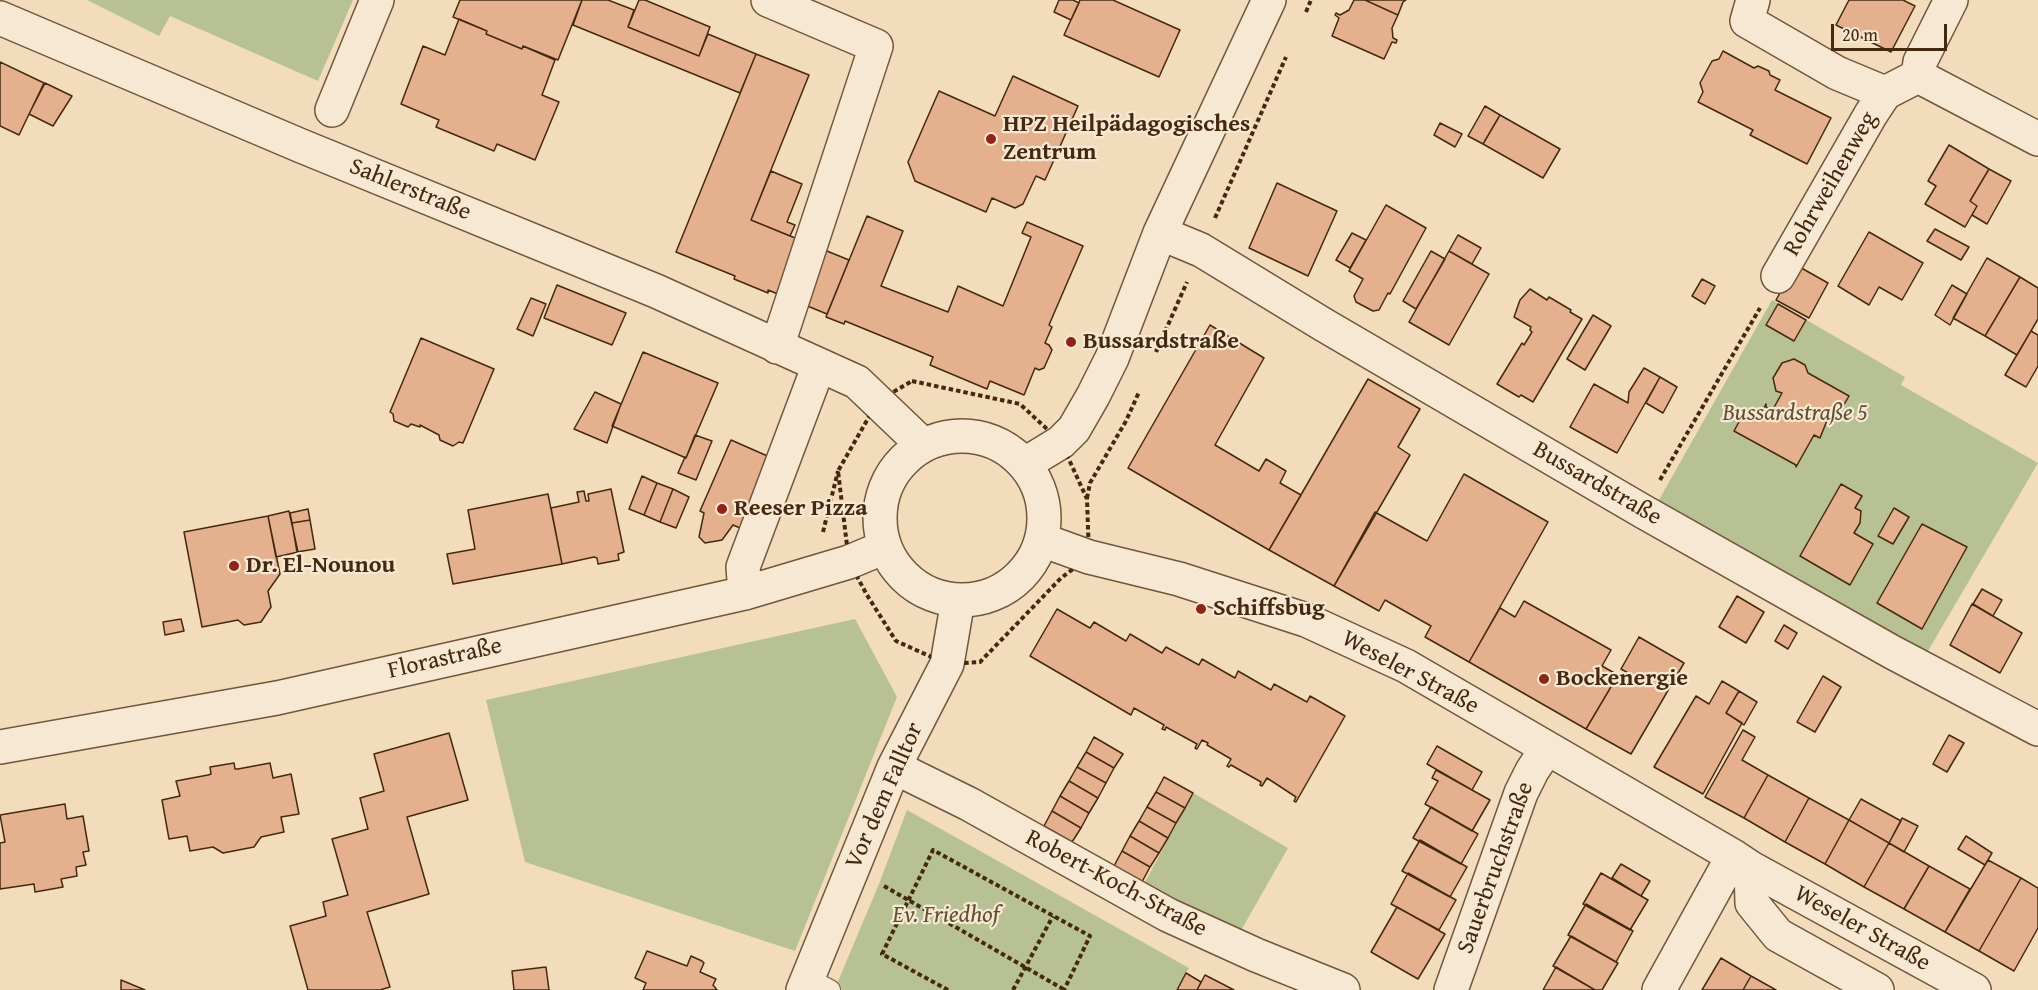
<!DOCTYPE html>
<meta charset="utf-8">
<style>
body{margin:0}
#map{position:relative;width:2038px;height:990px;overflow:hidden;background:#f3dcbb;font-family:"Gentium Book Plus",serif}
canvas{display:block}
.scale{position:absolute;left:1831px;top:24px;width:116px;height:27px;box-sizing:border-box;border:3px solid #442910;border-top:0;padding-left:8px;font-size:18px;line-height:21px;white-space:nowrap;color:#442910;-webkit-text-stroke:4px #f7e8d3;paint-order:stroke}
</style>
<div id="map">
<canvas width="2038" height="990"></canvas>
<div class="scale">20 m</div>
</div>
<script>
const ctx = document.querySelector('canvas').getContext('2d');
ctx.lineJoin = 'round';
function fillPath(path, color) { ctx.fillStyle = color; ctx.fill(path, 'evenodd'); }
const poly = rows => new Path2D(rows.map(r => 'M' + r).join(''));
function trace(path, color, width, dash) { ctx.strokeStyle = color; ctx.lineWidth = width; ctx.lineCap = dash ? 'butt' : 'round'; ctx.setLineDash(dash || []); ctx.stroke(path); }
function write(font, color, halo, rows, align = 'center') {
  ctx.font = font + ' "Gentium Book Plus",serif'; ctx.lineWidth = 4.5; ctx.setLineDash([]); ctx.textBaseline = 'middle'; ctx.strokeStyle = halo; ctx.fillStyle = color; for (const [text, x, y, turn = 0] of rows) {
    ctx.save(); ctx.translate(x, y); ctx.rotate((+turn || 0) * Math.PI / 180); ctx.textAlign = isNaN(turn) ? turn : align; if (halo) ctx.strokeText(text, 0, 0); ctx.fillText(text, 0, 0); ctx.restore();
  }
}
const green = poly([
 [87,0,353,0,318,81,170,16,159,36],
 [1772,300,1905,377,1901,385,2038,463,1925,656,1656,505],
 [855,619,897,697,795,951,525,862,486,700],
 [1193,793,1288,848,1239,934,1144,884],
 [907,810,1189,968,1176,990,843,990,836,986,879,884]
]);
const building = poly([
 [460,0,582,0,558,60,523,46,522,49,486,34,487,31,453,17,460,0],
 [582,0,608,0,634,10,628,27,699,56,708,34,756,54,740,93,573,25,582,0],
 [639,0,645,0,710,27,699,56,628,27,639,0],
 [1059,0,1073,0,1079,3,1071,20,1054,12,1059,0],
 [1080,0,1113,0,1180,30,1159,77,1064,35,1080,0],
 [1354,0,1365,0,1398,15,1392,28,1393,38,1397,40,1396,43,1392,42,1384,59,1332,36,1339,18,1335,15,1336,13,1340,15,1349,10,1354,0],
 [1365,0,1406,0,1403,2,1398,15,1365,0],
 [1849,0,1903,0,1915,6,1891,52,1836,25,1849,0],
 [459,19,487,31,486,34,522,49,523,46,555,60,542,95,559,102,535,160,497,144,494,151,436,127,439,120,401,104,423,46,445,55,459,19],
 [1723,51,1754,68,1758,66,1769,71,1770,75,1780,80,1775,90,1831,118,1807,164,1750,135,1753,130,1698,102,1703,92,1700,83,1712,61,1719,59,1723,51],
 [756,54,809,75,751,220,849,260,827,314,768,290,768,293,734,279,735,276,676,252,756,54],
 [0,62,44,83,19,135,0,126,0,62],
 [1013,76,1078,106,1045,180,1036,176,1023,204,1015,208,992,198,986,212,915,181,908,162,939,91,995,116,1013,76],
 [45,83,72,96,53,126,29,114,45,83],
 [1485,106,1500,115,1483,144,1468,136,1485,106],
 [1500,115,1560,149,1543,178,1483,144,1500,115],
 [1440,123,1462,134,1455,147,1434,135,1440,123],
 [1949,145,1989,169,1970,201,1977,206,1965,227,1925,204,1936,186,1928,181,1949,145],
 [1989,169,2011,181,1987,224,1972,215,1977,206,1970,201,1989,169],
 [771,171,802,184,787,222,795,225,790,236,751,220,771,171],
 [1277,183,1337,211,1308,276,1249,248,1277,183],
 [1386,205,1426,228,1390,294,1388,293,1379,310,1373,311,1356,302,1354,296,1363,279,1349,271,1386,205],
 [867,216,903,231,881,286,948,312,958,286,1003,306,1031,237,1022,233,1027,222,1083,246,1049,325,1052,327,1045,343,1049,345,1052,350,1044,368,1039,370,1035,368,1024,395,990,381,987,389,930,365,933,357,845,321,844,324,826,317,867,216],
 [1935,229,1969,247,1961,260,1927,241,1935,229],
 [1869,232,1923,263,1902,300,1879,287,1869,305,1838,286,1869,232],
 [1352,233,1366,240,1350,268,1336,260,1352,233],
 [1458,235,1481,248,1472,264,1449,251,1458,235],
 [1431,251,1445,259,1416,309,1403,301,1431,251],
 [1449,251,1489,274,1449,345,1409,322,1449,251],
 [1987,258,2020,277,1985,336,1953,318,1987,258],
 [1796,265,1828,283,1809,318,1776,300,1796,265],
 [2020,277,2038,288,2038,319,2017,355,1985,336,2020,277],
 [1702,279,1715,286,1705,304,1692,296,1702,279],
 [557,285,626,313,612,345,544,318,557,285],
 [1952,285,1967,294,1950,325,1935,315,1952,285],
 [1530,289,1547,300,1549,297,1571,310,1570,312,1582,319,1533,402,1521,395,1519,397,1497,384,1522,343,1524,345,1532,332,1530,330,1531,327,1514,317,1520,300,1530,289],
 [531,298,546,304,533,336,517,329,531,298],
 [1778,304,1806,320,1794,341,1766,325,1778,304],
 [1593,315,1611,326,1585,370,1567,359,1593,315],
 [1210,325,1264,358,1215,445,1259,471,1266,459,1286,471,1280,483,1301,495,1269,550,1128,468,1210,325],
 [2031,331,2038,335,2038,366,2026,387,2005,375,2031,331],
 [421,338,494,369,463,443,459,442,453,446,440,440,439,435,420,425,420,427,411,424,408,427,394,421,393,414,390,412,421,338],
 [643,352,718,383,686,458,612,426,643,352],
 [1794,359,1805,365,1808,373,1849,396,1834,422,1828,418,1820,438,1814,435,1796,467,1796,465,1734,431,1746,409,1759,417,1766,404,1766,407,1772,411,1782,393,1776,391,1773,378,1782,363,1794,359],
 [1644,368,1660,377,1617,453,1570,427,1594,384,1628,403,1629,392,1644,368],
 [1660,377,1677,387,1663,413,1646,403,1660,377],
 [1368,379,1420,409,1398,447,1410,455,1334,586,1269,550,1368,379],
 [595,392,621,404,607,443,574,429,595,392],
 [695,435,712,441,696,480,678,473,685,457,686,458,695,435],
 [731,440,772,458,740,528,733,525,722,540,705,543,699,537,704,513,700,511,731,440],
 [1464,474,1548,522,1469,662,1425,637,1431,626,1385,600,1379,611,1334,586,1375,512,1427,541,1464,474],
 [642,476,657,483,644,515,629,509,642,476],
 [657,483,673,489,660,522,644,515,657,483],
 [1841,484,1862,496,1855,508,1861,511,1860,523,1854,533,1873,544,1850,585,1800,556,1841,484],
 [611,489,624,552,618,554,619,560,598,564,597,558,594,557,562,564,551,508,579,502,577,492,584,491,586,501,589,501,588,494,611,489],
 [673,489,689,497,676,528,660,522,673,489],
 [548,494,562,564,453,584,447,554,475,549,468,510,548,494],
 [1894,508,1909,517,1893,544,1878,536,1894,508],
 [308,509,310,520,292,523,290,513,308,509],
 [289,511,298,552,276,557,268,516,289,511],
 [268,516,280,574,268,591,271,607,261,622,244,625,238,620,202,627,184,532,268,516],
 [310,520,315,549,297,552,292,523,310,520],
 [1922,524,1967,547,1922,629,1877,603,1922,524],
 [1982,589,2002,600,1993,616,1973,604,1982,589],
 [1737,596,1764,612,1746,643,1719,627,1737,596],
 [1524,601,1611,650,1602,666,1618,675,1586,729,1469,662,1500,608,1515,617,1524,601],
 [1972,604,2022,633,2000,673,1950,645,1972,604],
 [1057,609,1090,628,1094,622,1126,641,1130,634,1162,653,1166,647,1199,665,1202,659,1235,678,1238,671,1271,690,1274,684,1307,702,1310,696,1345,716,1296,802,1294,801,1296,797,1267,778,1262,786,1260,785,1261,782,1231,765,1229,767,1227,766,1231,759,1207,745,1208,743,1202,740,1197,749,1195,748,1197,744,1166,727,1165,730,1162,729,1164,725,1134,708,1131,715,1030,656,1057,609],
 [181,619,184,631,165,635,163,622,181,619],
 [1784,625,1797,633,1788,649,1775,641,1784,625],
 [1639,637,1684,663,1631,754,1586,729,1618,675,1627,680,1630,674,1621,669,1639,637],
 [1823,676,1841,687,1815,732,1797,722,1823,676],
 [1722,681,1739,691,1726,713,1742,723,1703,794,1654,767,1696,696,1709,704,1722,681],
 [1739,691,1757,702,1744,725,1726,713,1739,691],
 [1743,730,1755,737,1742,760,1768,775,1744,818,1705,797,1743,730],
 [449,733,468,800,407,817,429,894,367,912,390,987,380,990,308,990,290,926,326,916,323,902,348,895,332,839,368,829,360,798,384,791,374,754,449,733],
 [1949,735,1964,743,1947,772,1933,764,1949,735],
 [1094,737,1123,754,1114,768,1086,752,1094,737],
 [1437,746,1482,772,1472,790,1427,764,1437,746],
 [1086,752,1114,768,1106,783,1077,767,1086,752],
 [234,763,235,769,238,769,270,763,273,778,291,774,299,814,281,817,284,832,261,837,254,847,223,853,213,847,190,851,187,836,169,839,162,800,180,796,176,781,208,775,211,774,210,767,234,763],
 [1077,767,1106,783,1098,798,1069,781,1077,767],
 [1436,770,1490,800,1472,831,1425,804,1438,781,1432,778,1436,770],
 [1768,775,1809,798,1785,842,1744,818,1768,775],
 [1164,777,1193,793,1185,808,1156,792,1164,777],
 [1069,781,1098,798,1089,813,1060,796,1069,781],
 [1156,792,1185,808,1176,823,1147,807,1156,792],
 [1060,796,1089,813,1081,828,1052,811,1060,796],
 [1809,798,1849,820,1825,864,1785,842,1809,798],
 [1861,799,1901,821,1889,843,1849,820,1861,799],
 [65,804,67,819,83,816,89,851,83,852,86,865,76,867,77,876,61,879,63,887,35,892,34,884,0,889,0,843,5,842,0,815,65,804],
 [1147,807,1176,823,1168,838,1139,821,1147,807],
 [1431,807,1478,834,1461,864,1413,838,1431,807],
 [1052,811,1081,828,1072,842,1044,826,1052,811],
 [1902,818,1918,826,1904,852,1889,843,1902,818],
 [1849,820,1889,843,1864,887,1825,864,1849,820],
 [1139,821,1168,838,1159,853,1130,836,1139,821],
 [1130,836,1159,853,1150,867,1122,851,1130,836],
 [1966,836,1992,853,1985,865,1958,849,1966,836],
 [1420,840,1467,867,1450,897,1402,871,1420,840],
 [1889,843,1929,866,1904,909,1864,887,1889,843],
 [1122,851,1150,867,1142,882,1114,866,1122,851],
 [1988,860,2021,878,1979,951,1945,932,1988,860],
 [1621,864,1650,881,1641,896,1612,878,1621,864],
 [1929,866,1970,889,1945,932,1904,909,1929,866],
 [1408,873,1456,900,1439,930,1391,904,1408,873],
 [1601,873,1648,900,1630,930,1583,904,1601,873],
 [2021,878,2038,888,2038,928,2014,971,1979,951,2021,878],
 [1586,904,1633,931,1616,962,1568,935,1586,904],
 [1397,907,1445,934,1418,979,1371,952,1397,907],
 [1571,936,1618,963,1602,990,1595,990,1553,966,1571,936],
 [647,951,687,966,691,956,702,961,704,963,700,972,716,979,713,985,717,990,643,990,646,983,635,978,647,951],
 [1721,958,1751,976,1743,990,1702,990,1721,958],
 [546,967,549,990,514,990,512,971,546,967],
 [1556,967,1595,990,1543,990,1556,967],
 [1186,973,1201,982,1197,990,1177,990,1186,973],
 [1205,975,1234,990,1197,990,1205,975],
 [1751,976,1776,990,1743,990,1751,976],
 [121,980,145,990,121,990,121,980]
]);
const path = poly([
 [1306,12,1311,0],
 [1215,218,1286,57],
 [1156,352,1187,282],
 [912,381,1020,404,1061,442,1087,499,1089,557,1061,578,980,662,947,664,896,641,867,595,849,562,838,471,878,401,912,381],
 [1660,480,1760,308],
 [1087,498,1090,483,1126,421,1139,392],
 [823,532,838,471],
 [884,886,1065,990],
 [948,990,882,954,933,850,1090,936,1064,990],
 [1013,990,1053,916]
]);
const service = poly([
 [807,978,830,990]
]);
const minor = poly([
 [768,0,876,46,777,347],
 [1753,0,1747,21,1837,73,1885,93],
 [0,18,299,145,656,291,857,382,923,445],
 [1918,76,1920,62,1951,0],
 [332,110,377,0],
 [1160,233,1201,250,1324,325,1644,512,1892,652,2038,729],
 [1778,276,1871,114,1885,93,1918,76,2038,139],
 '880 518a82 82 0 1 1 164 0a82 82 0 1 1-164 0Z',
 [1025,464,1061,442,1074,429,1093,396,1112,358,1160,233,1269,0],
 [1042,540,1089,557,1179,579,1306,620,1406,666,1733,856,1751,868,1974,990],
 [745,593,743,567,819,365],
 [0,747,277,698,745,593,849,562,885,547],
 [894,767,969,804,1168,915,1256,955,1343,990],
 [1751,868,1752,903,1778,935,1877,990],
 [803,990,894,767,947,664,958,600],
 [1451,990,1521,793,1532,771,1547,748],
 [1659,990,1733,856]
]);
const markers = [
 [991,139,6,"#8f2418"],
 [1071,342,6,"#8f2418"],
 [722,509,6,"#8f2418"],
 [234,566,6,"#8f2418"],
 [1201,609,6,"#8f2418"],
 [1544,679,6,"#8f2418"]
];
const poiNames = [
 ["HPZ Heilpädagogisches",1003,125],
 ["Zentrum",1003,153],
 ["Bussardstraße",1083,342],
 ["Reeser Pizza",734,509],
 ["Dr. El-Nounou",246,566],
 ["Schiffsbug",1213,609],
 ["Bockenergie",1556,679]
];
const streetNames = [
 ["Rohrweihenweg",1831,184,-60],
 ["Sahlerstraße",410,190,22],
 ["Bussardstraße",1597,484,30],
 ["Florastraße",445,659,-13],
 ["Weseler Straße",1410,673,28],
 ["Vor dem Falltor",885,796,-66],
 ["Sauerbruchstraße",1496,868,-70],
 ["Robert-Koch-Straße",1116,884,28],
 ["Weseler Straße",1862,929,29]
];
const parkNames = [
 ["Bussardstraße 5",1795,414],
 ["Ev. Friedhof",946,916]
];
fillPath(green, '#b7c193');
fillPath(building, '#e4b08e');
trace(building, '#442910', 1.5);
trace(service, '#70563b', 22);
trace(minor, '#70563b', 36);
trace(path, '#442910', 4, [4.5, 3]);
trace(service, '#f7e8d3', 20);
trace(minor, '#f7e8d3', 33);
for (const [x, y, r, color] of markers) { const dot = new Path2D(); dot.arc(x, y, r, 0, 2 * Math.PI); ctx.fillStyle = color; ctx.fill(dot); trace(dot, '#f7e8d3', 2); }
write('bold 24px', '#442910', '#f7e8d3', poiNames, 'left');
write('24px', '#442910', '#f7e8d3', streetNames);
write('italic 24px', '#614f31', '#f7e8d3', parkNames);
</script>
